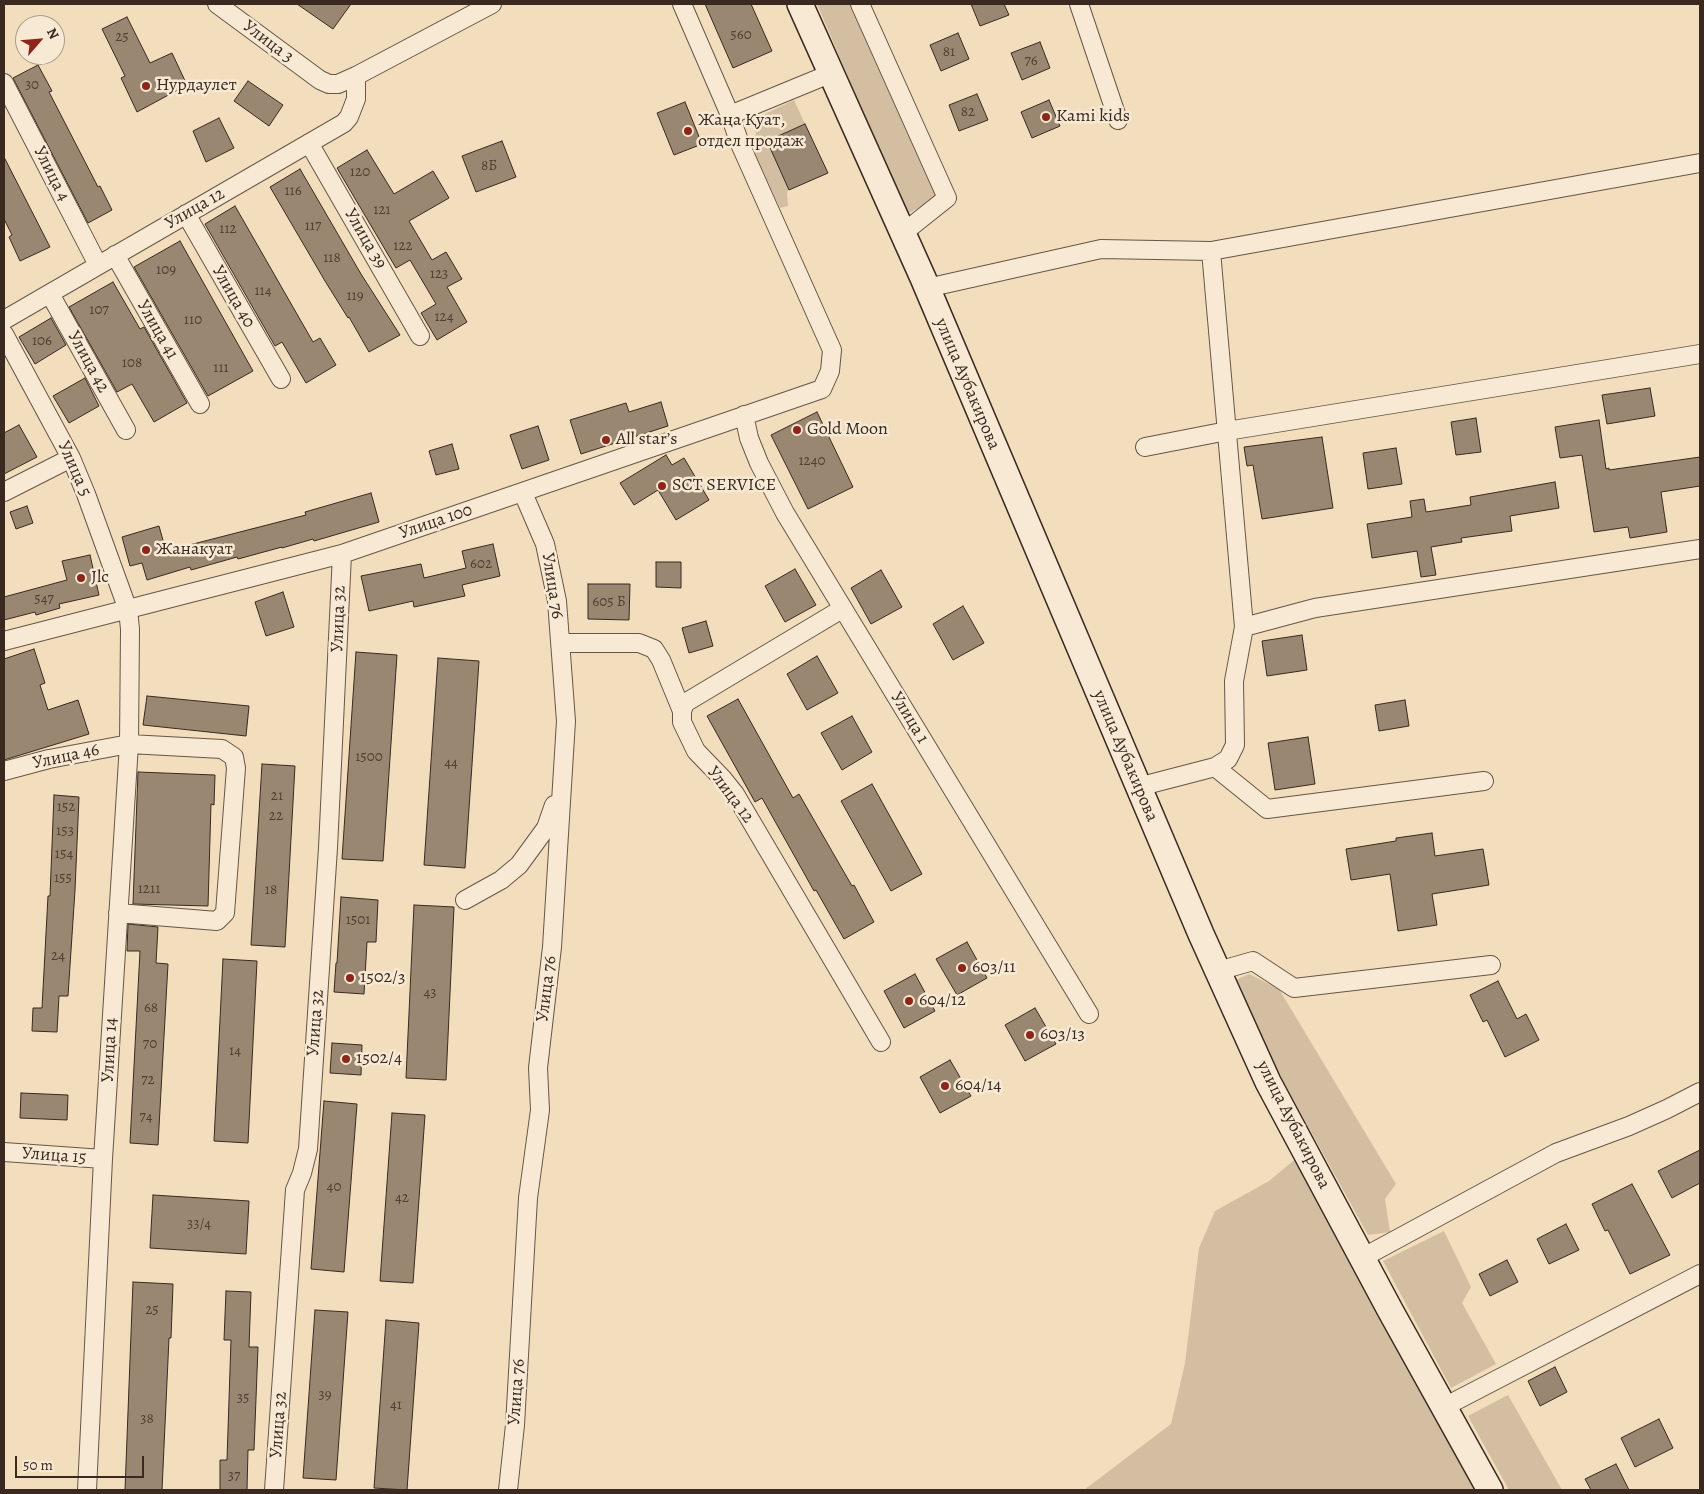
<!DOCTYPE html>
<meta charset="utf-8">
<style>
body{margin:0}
#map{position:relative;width:1704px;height:1494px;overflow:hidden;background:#f2ddbc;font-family:Alegreya,serif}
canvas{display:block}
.frame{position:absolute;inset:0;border:5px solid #392920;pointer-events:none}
.north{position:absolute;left:15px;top:15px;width:50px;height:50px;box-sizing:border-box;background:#f7e9d3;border:1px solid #ab9c8b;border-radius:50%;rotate:63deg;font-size:14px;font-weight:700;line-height:20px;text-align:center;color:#392920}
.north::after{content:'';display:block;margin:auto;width:18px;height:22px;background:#8f2418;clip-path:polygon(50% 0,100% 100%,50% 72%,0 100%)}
.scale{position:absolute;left:15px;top:1456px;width:129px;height:22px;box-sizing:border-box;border:2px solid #392920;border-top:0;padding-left:6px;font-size:15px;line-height:18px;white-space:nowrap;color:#392920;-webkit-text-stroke:4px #f7e9d3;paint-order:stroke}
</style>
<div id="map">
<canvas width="1704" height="1494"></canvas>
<div class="frame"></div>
<div class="north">N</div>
<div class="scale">50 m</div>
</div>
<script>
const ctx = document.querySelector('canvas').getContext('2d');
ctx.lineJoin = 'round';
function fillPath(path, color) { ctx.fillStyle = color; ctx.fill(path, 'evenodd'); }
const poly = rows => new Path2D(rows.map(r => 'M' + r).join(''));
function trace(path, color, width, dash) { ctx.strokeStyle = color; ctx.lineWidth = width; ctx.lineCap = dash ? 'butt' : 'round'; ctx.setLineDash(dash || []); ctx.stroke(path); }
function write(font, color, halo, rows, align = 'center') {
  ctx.font = font + ' Alegreya,serif'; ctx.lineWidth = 5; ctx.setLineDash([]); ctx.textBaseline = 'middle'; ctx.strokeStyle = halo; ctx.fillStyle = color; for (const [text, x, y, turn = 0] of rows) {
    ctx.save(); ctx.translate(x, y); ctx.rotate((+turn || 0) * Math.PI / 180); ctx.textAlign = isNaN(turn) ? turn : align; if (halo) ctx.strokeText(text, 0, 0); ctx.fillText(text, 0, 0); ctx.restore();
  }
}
const green = poly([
 [817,4,858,4,932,181,937,198,907,214],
 [794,100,805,124,787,194,788,206,780,208,755,154,756,126,761,116],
 [1249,974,1279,989,1396,1184,1385,1199,1390,1232,1368,1235,1229,983],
 [1305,1151,1490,1490,1084,1490,1171,1424,1185,1363,1199,1248,1215,1211,1269,1181],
 [1444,1231,1471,1287,1462,1303,1496,1364,1451,1388,1383,1261],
 [1508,1395,1562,1490,1509,1490,1468,1416]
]);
const building = poly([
 [297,4,351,4,333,29,297,4],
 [705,4,751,4,772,51,733,68,705,4],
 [971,4,1004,4,1009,15,980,26,971,4],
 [127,17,150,63,172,53,187,85,137,112,121,78,125,76,102,29,127,17],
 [958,33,969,59,941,71,930,45,958,33],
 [1040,42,1050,68,1022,80,1011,53,1040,42],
 [38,65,52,91,49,92,98,187,100,186,112,210,88,223,13,78,38,65],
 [248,81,283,105,269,126,234,101,248,81],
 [977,94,988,120,959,131,949,105,977,94],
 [1049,100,1060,126,1032,138,1021,112,1049,100],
 [685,102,702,144,674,155,657,113,685,102],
 [219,118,234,148,206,162,193,131,219,118],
 [805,124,828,173,789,190,767,141,805,124],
 [502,141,516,177,476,192,462,156,502,141],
 [367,150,394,194,433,171,449,198,409,221,432,260,446,252,462,279,447,287,467,322,437,340,421,313,436,304,410,260,396,268,337,168,367,150],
 [4,157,50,247,20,261,9,237,12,235,4,219,4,157],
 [300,169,361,274,400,335,369,352,349,317,348,318,325,281,270,187,300,169],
 [235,206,313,342,320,338,336,365,306,383,282,342,275,346,205,224,235,206],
 [180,241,253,371,208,396,134,267,180,241],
 [113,282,140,329,144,327,187,403,154,422,132,384,117,392,69,307,113,282],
 [51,318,66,345,35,364,19,337,51,318],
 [85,378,99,406,69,423,53,396,85,378],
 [1650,388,1655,416,1607,424,1602,395,1650,388],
 [661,402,668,426,581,454,570,420,626,403,629,412,661,402],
 [817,412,853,487,808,509,771,435,817,412],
 [1476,418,1481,452,1456,455,1451,422,1476,418],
 [1599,420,1606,469,1609,468,1609,470,1700,457,1700,486,1661,492,1667,532,1630,538,1628,527,1594,532,1582,455,1560,458,1555,427,1599,420],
 [19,425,37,457,4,474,4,433,19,425],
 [538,426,549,460,522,469,510,435,538,426],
 [1322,437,1333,508,1262,519,1253,465,1247,466,1244,447,1322,437],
 [452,444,459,469,436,475,429,451,452,444],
 [1396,448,1402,484,1368,489,1363,453,1396,448],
 [666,455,672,465,684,458,709,500,676,520,658,490,634,505,620,483,666,455],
 [1555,482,1559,508,1510,516,1512,531,1461,538,1462,542,1431,547,1436,575,1421,577,1417,551,1372,558,1367,524,1412,517,1410,501,1424,499,1426,512,1471,505,1470,497,1555,482],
 [371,493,379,522,314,541,313,539,282,548,282,547,238,559,237,557,191,570,190,567,147,580,142,563,130,566,122,537,159,526,166,551,306,515,305,512,371,493],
 [27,506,33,523,16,529,10,512,27,506],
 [493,544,500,576,462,585,465,596,414,607,413,601,369,611,361,576,421,564,424,578,466,568,462,551,493,544],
 [90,555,99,595,59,604,60,608,36,615,35,612,4,620,4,597,67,580,62,561,90,555],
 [656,562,681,562,681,588,656,587,656,562],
 [795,569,816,605,785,622,765,586,795,569],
 [881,570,902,607,871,624,851,588,881,570],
 [588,584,630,584,629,620,588,619,588,584],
 [283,592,294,627,266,636,255,602,283,592],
 [963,606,984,643,953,660,933,624,963,606],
 [706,621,713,646,689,653,682,628,706,621],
 [1302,635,1307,670,1267,676,1262,641,1302,635],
 [34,649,45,683,40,685,48,710,78,700,89,734,4,760,4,659,34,649],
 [356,652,397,655,383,861,342,859,356,652],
 [817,656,838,693,807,710,787,674,817,656],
 [438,658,479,661,465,868,424,865,438,658],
 [147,696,249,706,246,736,143,725,147,696],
 [738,699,793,798,799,794,852,886,854,885,874,922,844,939,816,890,814,891,762,798,755,802,707,716,738,699],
 [1405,700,1409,726,1379,731,1375,705,1405,700],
 [852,716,872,752,842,770,821,733,852,716],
 [1308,737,1315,784,1275,790,1268,743,1308,737],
 [262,764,295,766,285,947,251,945,262,764],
 [138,772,215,775,214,805,211,804,208,906,133,904,138,772],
 [872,784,922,874,891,891,841,801,872,784],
 [54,795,79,797,75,890,68,996,59,996,57,1032,32,1031,33,1008,42,1008,48,896,50,896,54,795],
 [1432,833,1435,856,1483,849,1489,885,1432,894,1437,925,1398,931,1390,874,1351,880,1346,849,1396,841,1396,838,1432,833],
 [341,897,378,900,376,942,367,942,364,994,334,992,336,963,337,963,341,897],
 [414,905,454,907,446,1080,406,1078,414,905],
 [128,924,158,927,156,963,168,964,158,1145,130,1143,140,951,127,951,128,924],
 [967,942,987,978,957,995,936,959,967,942],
 [223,959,257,961,248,1143,214,1141,223,959],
 [915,974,935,1011,904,1028,884,991,915,974],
 [1498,981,1517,1019,1526,1014,1539,1040,1505,1057,1487,1020,1483,1022,1470,995,1498,981],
 [1035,1008,1056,1044,1025,1061,1005,1025,1035,1008],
 [332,1043,362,1045,361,1075,330,1073,332,1043],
 [950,1060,971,1096,940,1113,920,1077,950,1060],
 [21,1093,68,1095,67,1120,20,1118,21,1093],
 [324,1101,357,1104,344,1272,311,1269,324,1101],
 [392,1113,425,1115,413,1283,380,1281,392,1113],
 [1700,1150,1700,1183,1672,1198,1658,1171,1700,1150],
 [1632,1184,1670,1255,1630,1274,1608,1230,1605,1231,1592,1204,1632,1184],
 [153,1195,249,1201,246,1254,150,1248,153,1195],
 [1566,1224,1579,1250,1549,1264,1537,1239,1566,1224],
 [1507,1260,1518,1282,1490,1296,1479,1274,1507,1260],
 [133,1282,173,1284,171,1338,169,1338,162,1490,125,1490,133,1282],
 [226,1291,251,1292,249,1347,258,1347,254,1450,248,1450,247,1490,220,1490,220,1460,227,1460,231,1340,224,1340,226,1291],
 [315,1310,348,1312,336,1480,303,1478,315,1310],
 [386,1320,419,1323,407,1490,374,1488,386,1320],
 [1555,1367,1567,1392,1540,1406,1528,1381,1555,1367],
 [1659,1419,1673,1448,1635,1467,1621,1438,1659,1419],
 [1616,1464,1629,1490,1591,1490,1585,1479,1616,1464]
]);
const street = poly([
 [217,4,320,80,329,84,338,84,356,76,492,4],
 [860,4,947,198,903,233],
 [1079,4,1118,120],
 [4,83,98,265],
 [730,115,832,73],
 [309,143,420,336],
 [186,214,281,379],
 [115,255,200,404],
 [927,288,1101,249,1211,251],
 [50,294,126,430],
 [4,320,344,123,349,117,356,99,356,76],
 [4,334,71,458,86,494,128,610,130,629,129,744,103,1159,87,1490],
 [744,415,749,438,759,463,785,513,1089,1014],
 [1145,447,1227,431,1700,354],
 [4,492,71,458],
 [842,609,685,703,682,711,682,722,696,751,723,779,735,794,881,1042],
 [1244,627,1315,608,1700,549],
 [4,641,342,554,822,389,830,371,832,350,740,144,730,115,682,4],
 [560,643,639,643,654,649,661,660,682,711],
 [1215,767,1267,809,1484,781],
 [4,771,49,759,129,744,222,749,234,757,236,768,225,913,217,921,118,913],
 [1138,787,1215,767,1228,759,1235,745,1234,681,1244,627,1211,251,1700,163],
 [465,900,501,880,519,865,546,828,554,805],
 [1218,971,1253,961,1294,988,1491,965],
 [4,1152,103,1159],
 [1362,1258,1556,1153,1629,1126,1667,1109,1700,1092],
 [1444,1407,1700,1274],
 [274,1490,295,1190,302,1173,308,1149,328,848,342,554],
 [508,1490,515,1425,528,1198,540,1110,538,1068,552,947,566,721,557,601,545,544,523,493]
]);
const secondary = poly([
 [800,4,923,278,1201,934,1268,1082,1390,1310,1490,1490]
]);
const markers = [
 [146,86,5,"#8f2418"],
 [1046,117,5,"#8f2418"],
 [688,131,5,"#8f2418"],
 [797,430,5,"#8f2418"],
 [606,440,5,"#8f2418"],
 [662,486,5,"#8f2418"],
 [146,550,5,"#8f2418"],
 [81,578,5,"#8f2418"],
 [962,968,5,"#8f2418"],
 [350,978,5,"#8f2418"],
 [909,1001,5,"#8f2418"],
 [1030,1035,5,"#8f2418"],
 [346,1059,5,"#8f2418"],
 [945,1086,5,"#8f2418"]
];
const numberNames = [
 ["560",741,35],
 ["25",122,37],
 ["81",949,52],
 ["76",1031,61],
 ["30",32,85],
 ["82",968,112],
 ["8Б",489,166],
 ["120",360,172],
 ["116",293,191],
 ["121",382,210],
 ["117",313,226],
 ["112",228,229],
 ["122",403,246],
 ["118",332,258],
 ["109",166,270],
 ["123",439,274],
 ["114",263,291],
 ["119",355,296],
 ["107",99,310],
 ["124",444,317],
 ["110",193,320],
 ["106",42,341],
 ["108",132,363],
 ["111",221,368],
 ["1240",812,461],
 ["602",481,564],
 ["547",44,599],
 ["605 Б",609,602],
 ["1500",369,757],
 ["44",451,763],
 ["21",277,796],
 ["152",66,807],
 ["22",276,816],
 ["153",65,831],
 ["154",64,854],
 ["155",63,878],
 ["1211",149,889],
 ["18",271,890],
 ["1501",358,920],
 ["24",58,956],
 ["43",430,993],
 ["68",151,1008],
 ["70",150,1044],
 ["14",235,1051],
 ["72",148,1080],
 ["74",146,1117],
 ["40",334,1187],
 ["42",402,1198],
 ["33/4",199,1224],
 ["25",152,1310],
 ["39",325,1395],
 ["35",243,1398],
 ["41",396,1405],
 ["38",147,1419],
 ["37",234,1476]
];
const streetNames = [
 ["Улица 3",268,42,37],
 ["Улица 4",51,174,63],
 ["Улица 12",195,209,-30],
 ["Улица 39",365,239,60],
 ["Улица 40",233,297,60],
 ["Улица 41",157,330,60],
 ["Улица 42",88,362,61],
 ["улица Аубакирова",967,384,67],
 ["Улица 5",74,469,66],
 ["Улица 100",436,522,-19],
 ["Улица 76",552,586,81],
 ["Улица 32",339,619,-88],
 ["Улица 1",909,718,59],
 ["улица Аубакирова",1125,756,67],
 ["Улица 46",66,757,-12],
 ["Улица 12",730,795,53],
 ["Улица 76",547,989,-83],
 ["Улица 32",316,1023,-86],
 ["Улица 14",110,1050,-87],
 ["улица Аубакирова",1293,1125,63],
 ["Улица 15",54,1156,4],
 ["Улица 76",517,1392,-86],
 ["Улица 32",279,1425,-86]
];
const poiNames = [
 ["Нурдаулет",156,86],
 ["Kami kids",1056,117],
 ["Жаңа Қуат,",698,121],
 ["отдел продаж",698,142],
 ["Gold Moon",807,430],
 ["All star’s",616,440],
 ["SCT SERVICE",672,486],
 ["Жанакуат",156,550],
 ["Jlc",91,578],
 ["603/11",972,968],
 ["1502/3",360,978],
 ["604/12",919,1001],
 ["603/13",1040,1035],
 ["1502/4",356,1059],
 ["604/14",955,1086]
];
fillPath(green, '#d3bea1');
fillPath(building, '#998771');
trace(building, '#392920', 1);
trace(street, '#675647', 20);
trace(secondary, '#392920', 28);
trace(street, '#f7e9d3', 18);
trace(secondary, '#f7e9d3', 25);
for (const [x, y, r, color] of markers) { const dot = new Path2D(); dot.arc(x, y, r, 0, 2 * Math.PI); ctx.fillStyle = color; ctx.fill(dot); trace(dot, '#f7e9d3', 2); }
write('15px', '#514034', null, numberNames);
write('18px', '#392920', '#f7e9d3', streetNames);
write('18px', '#392920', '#f7e9d3', poiNames, 'left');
</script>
